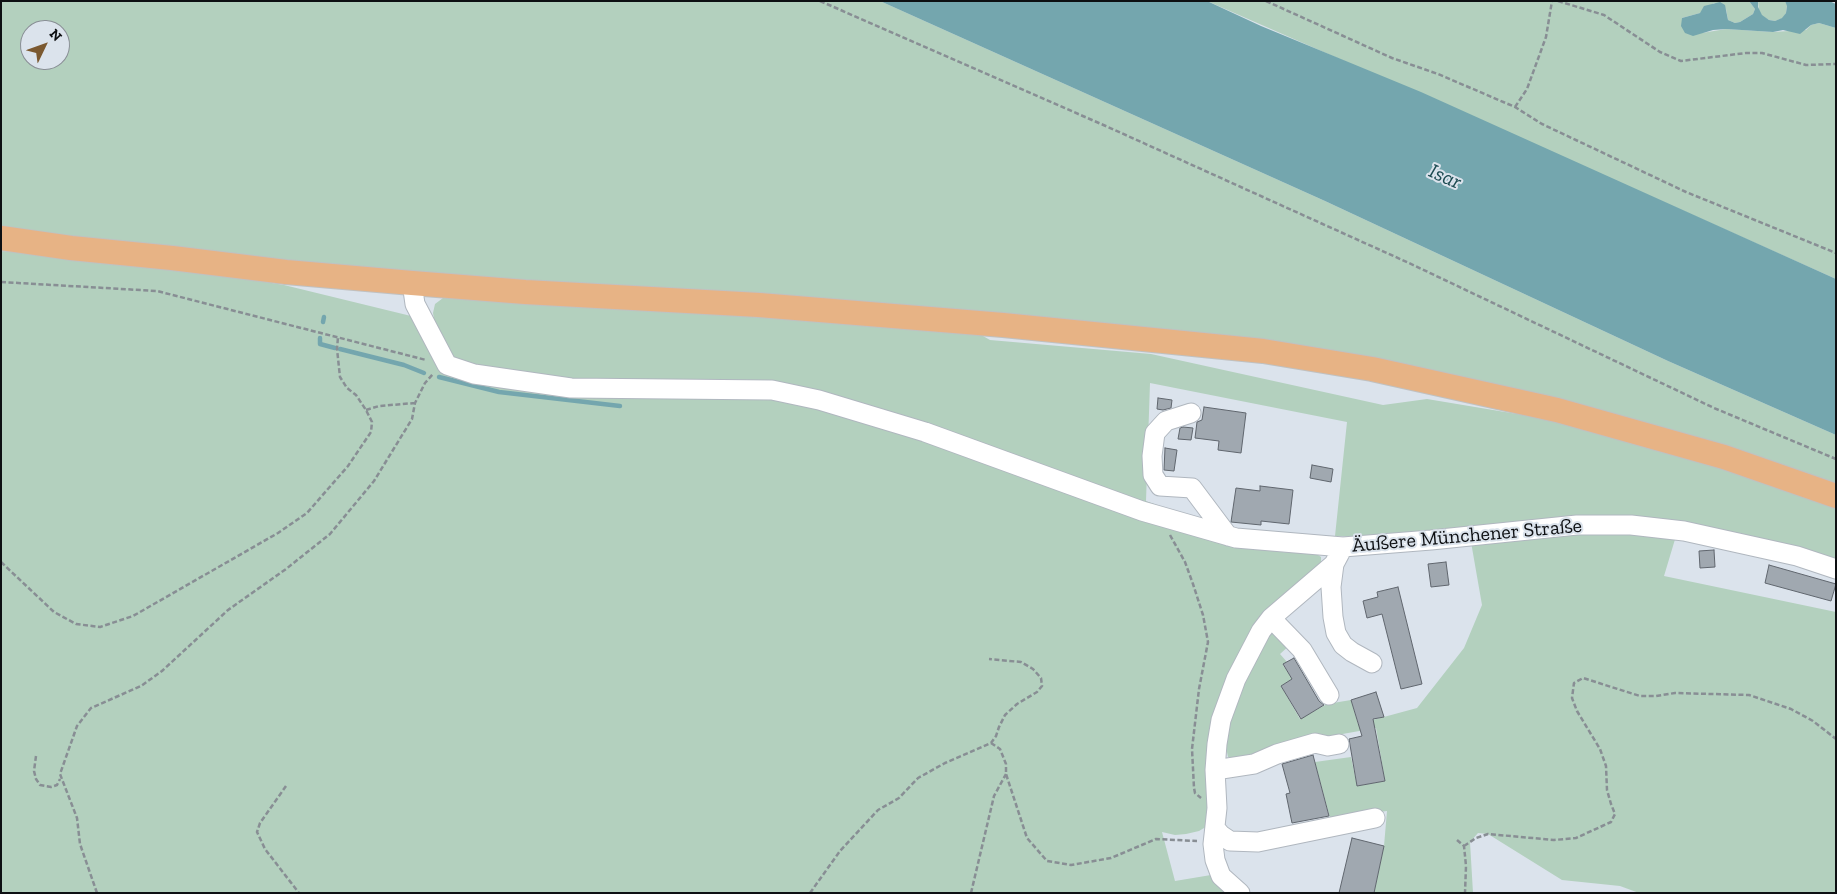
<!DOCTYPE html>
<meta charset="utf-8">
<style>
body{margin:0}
#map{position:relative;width:1837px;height:894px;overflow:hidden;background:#dbe3ec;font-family:"Zilla Slab",serif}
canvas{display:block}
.frame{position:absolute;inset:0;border:2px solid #0d0f12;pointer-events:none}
.north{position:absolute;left:20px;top:20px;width:50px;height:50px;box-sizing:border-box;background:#dbe3ec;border:1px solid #898e95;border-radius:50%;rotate:48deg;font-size:14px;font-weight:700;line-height:20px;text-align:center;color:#0d0f12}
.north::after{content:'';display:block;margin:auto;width:18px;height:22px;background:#7b5930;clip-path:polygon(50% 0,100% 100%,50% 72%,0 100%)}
</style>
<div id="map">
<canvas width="1837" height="894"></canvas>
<div class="frame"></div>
<div class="north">N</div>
</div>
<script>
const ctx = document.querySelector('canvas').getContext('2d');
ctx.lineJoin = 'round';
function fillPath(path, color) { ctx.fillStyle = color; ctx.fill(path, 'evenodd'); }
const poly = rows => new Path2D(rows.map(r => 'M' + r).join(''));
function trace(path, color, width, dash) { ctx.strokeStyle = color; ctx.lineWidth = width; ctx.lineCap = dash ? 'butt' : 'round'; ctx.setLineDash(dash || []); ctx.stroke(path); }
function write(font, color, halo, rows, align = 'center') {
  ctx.font = font + ' "Zilla Slab",serif'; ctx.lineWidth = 4; ctx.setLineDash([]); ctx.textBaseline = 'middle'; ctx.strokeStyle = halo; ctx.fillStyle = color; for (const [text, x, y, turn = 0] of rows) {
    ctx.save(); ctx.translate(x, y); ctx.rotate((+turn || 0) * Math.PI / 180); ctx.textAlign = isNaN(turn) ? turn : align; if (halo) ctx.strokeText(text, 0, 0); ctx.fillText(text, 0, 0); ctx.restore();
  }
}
const green = poly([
 [1,1,880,1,1325,201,1668,361,1836,435,1836,485,1374,360,412,275,1,231],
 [30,30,60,30,60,60,30,60],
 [1207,1,1749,1,1755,9,1753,14,1740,22,1735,23,1728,20,1726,9,1714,3,1700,13,1682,18,1702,33,1726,29,1773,32,1806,30,1811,25,1819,23,1836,28,1836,279,1511,134],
 [1758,1,1785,1,1787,5,1786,13,1783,18,1775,21,1769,20,1762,16,1759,11],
 [1,251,169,266,284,285,411,316,435,324,433,313,435,304,443,298,454,297,976,332,990,340,1151,354,1383,405,1427,399,1553,420,1657,448,1836,505,1836,573,1676,536,1664,576,1836,612,1836,893,1639,893,1620,886,1562,880,1488,834,1478,833,1470,842,1473,893,1374,893,1384,846,1387,811,1330,818,1315,762,1351,757,1357,786,1385,781,1376,728,1309,740,1269,752,1239,758,1228,757,1225,742,1226,725,1261,644,1270,627,1291,644,1280,654,1287,662,1283,665,1292,679,1281,686,1300,719,1327,704,1351,700,1358,724,1417,708,1464,648,1482,605,1471,542,1335,536,1347,422,1150,383,1146,501,1198,520,1242,531,1282,537,1280,552,1315,553,1321,557,1321,563,1254,626,1241,648,1237,657,1209,825,1199,831,1186,834,1175,835,1162,832,1175,881,1211,875,1226,893,1,893]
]);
const water = poly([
 [880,1,1207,1,1261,26,1421,92,1836,279,1836,435,1668,361,1325,201],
 [1749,1,1758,1,1758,7,1762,15,1769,20,1775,21,1782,18,1786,13,1787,6,1785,1,1829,1,1836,4,1836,28,1819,23,1811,25,1800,34,1783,30,1773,32,1726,29,1713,30,1693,36,1685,33,1681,26,1682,18,1700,13,1704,6,1720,2,1725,5,1728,20,1735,23,1740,22,1753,14,1755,9]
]);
const stream = poly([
 [323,322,324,317],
 [320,338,320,344,335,348],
 [340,349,404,365,424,373],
 [439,377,499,392,620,406]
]);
const building = poly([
 [1158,398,1172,400,1171,408,1163,410,1157,409,1158,398],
 [1204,407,1246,413,1241,453,1218,450,1219,441,1195,438,1197,422,1202,420,1204,407],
 [1183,427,1193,428,1191,440,1178,439,1180,428,1183,427],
 [1165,448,1177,450,1174,471,1164,470,1165,448],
 [1312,465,1333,469,1331,482,1310,478,1312,465],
 [1260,486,1293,490,1289,524,1261,521,1261,525,1231,522,1236,488,1260,491,1260,486],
 [1714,550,1715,567,1700,568,1699,551,1714,550],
 [1446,562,1449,585,1431,587,1428,564,1446,562],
 [1769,565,1836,584,1831,601,1765,583,1769,565],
 [1398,587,1422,684,1401,689,1382,614,1367,618,1363,601,1378,597,1377,592,1398,587],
 [1294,658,1319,701,1324,705,1301,719,1281,686,1292,679,1283,664,1294,658],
 [1376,692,1384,717,1373,719,1385,781,1357,786,1349,739,1362,736,1351,700,1376,692],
 [1313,755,1329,816,1292,823,1286,794,1290,793,1282,764,1313,755],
 [1352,838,1384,846,1374,893,1339,893,1352,838]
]);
const path = poly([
 [820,1,1108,127,1409,263,1714,408,1836,459],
 [1266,1,1392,58,1438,74,1515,107,1542,124,1686,192,1836,253],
 [1558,1,1604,15,1660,52,1681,61,1746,53,1762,53,1806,65,1836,64],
 [1515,107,1527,89,1546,37,1552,1],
 [1,282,157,291,426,360],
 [366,410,379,406,415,403],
 [1170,535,1185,562,1193,584,1203,615,1208,642,1199,689,1192,749,1194,788,1195,793,1201,798],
 [1,562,54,612,76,624,100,627,133,616,278,533,307,513,348,466,371,432,372,422,366,410,356,395,347,388,340,377,337,349,338,337],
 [991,743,1000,749,1006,764,1006,774,1027,838,1047,861,1071,865,1111,858,1156,839,1197,841],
 [36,756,34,771,36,779,40,785,51,787,57,785,60,779],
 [286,786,260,823,257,832,265,849,299,893],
 [1457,840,1464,846,1466,866,1465,893],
 [1464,846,1476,838,1488,834,1554,840,1576,838,1611,822,1615,814,1611,804,1607,790,1606,766,1600,749,1577,711,1572,698,1574,683,1583,678,1640,696,1656,696,1675,693,1749,695,1791,709,1813,721,1836,739],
 [97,893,80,844,77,818,60,774,77,726,91,708,141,686,162,671,228,610,286,569,330,534,374,481,412,419,415,403,425,383,433,374],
 [810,893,840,851,878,810,899,798,918,778,945,763,991,743,996,736,999,727,1005,715,1017,704,1037,692,1042,686,1041,678,1033,669,1021,662,989,659],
 [971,893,994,796,1006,774]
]);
const minor = poly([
 [412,283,415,304,447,365,474,374,571,388,772,390,819,400,925,432,1142,511,1236,538,1343,547,1431,540,1577,525,1631,525,1684,531,1797,556,1836,569],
 [1191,413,1166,421,1155,433,1152,456,1153,475,1160,486,1192,488,1228,536],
 [1334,564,1331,587,1333,617,1336,633,1343,645,1352,652,1372,663],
 [1271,618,1302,650,1329,695],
 [1215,770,1254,764,1277,754,1315,743,1328,746,1339,744],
 [1215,828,1221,835,1230,841,1258,842,1375,818],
 [1240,893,1221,876,1215,860,1213,844,1217,808,1215,770,1217,744,1221,720,1236,679,1261,631,1271,618,1334,564,1343,547]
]);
const major = poly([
 [1,238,71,248,172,258,286,272,412,283,525,292,759,305,1003,325,1263,351,1372,369,1557,410,1724,457,1836,496]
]);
const streetNames = [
 ["Äußere Münchener Straße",1467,536,-5]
];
const waterNames = [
 ["Isar",1445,177,24]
];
fillPath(green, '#b3d0be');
fillPath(water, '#74a6ae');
trace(stream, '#74a6ae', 4.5);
fillPath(building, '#a0a8b0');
trace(building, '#60666e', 1);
trace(minor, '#b0b7bf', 21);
trace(major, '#c0c1c1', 26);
trace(path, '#888e94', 2.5, [5, 2.5]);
trace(minor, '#fff', 19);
trace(major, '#e7b385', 24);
write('20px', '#0d0f12', '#dbe3ec', streetNames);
write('italic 21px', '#1c4a51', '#dbe3ec', waterNames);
</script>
